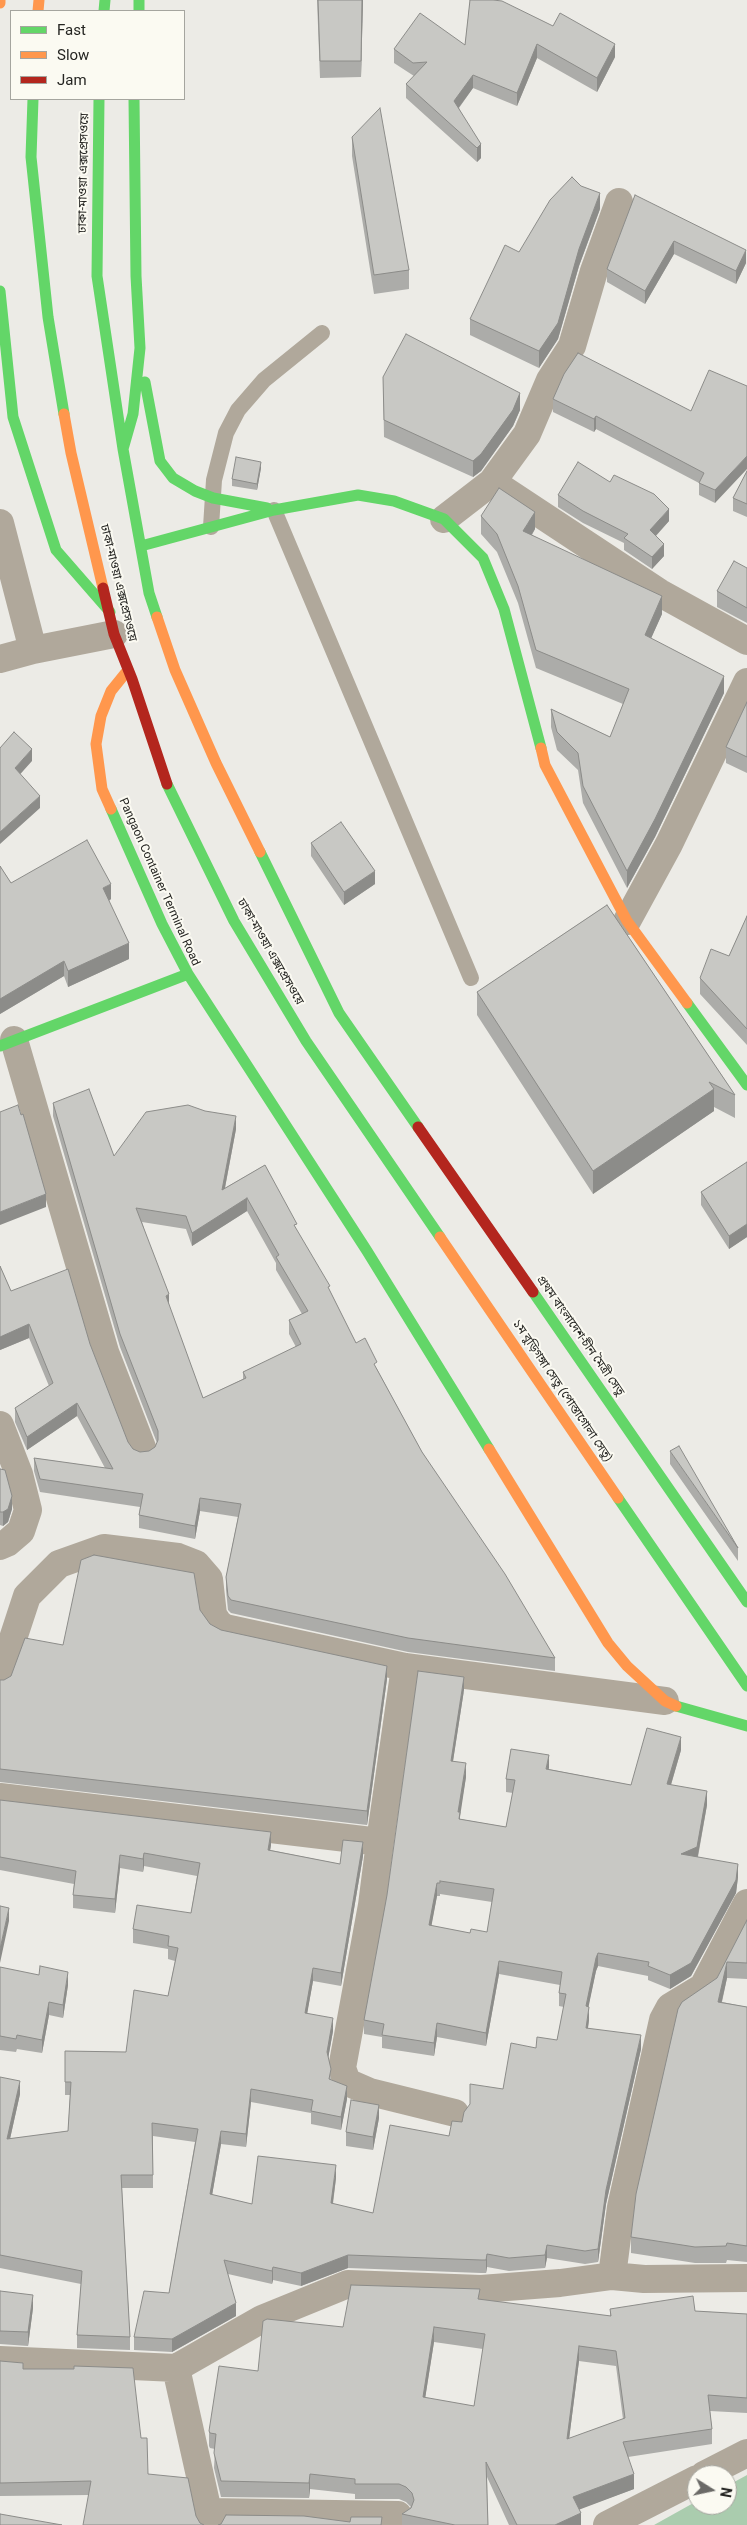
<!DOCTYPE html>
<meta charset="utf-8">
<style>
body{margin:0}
#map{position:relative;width:747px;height:2525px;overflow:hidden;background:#ecebe6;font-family:Roboto,sans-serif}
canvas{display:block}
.legend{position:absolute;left:10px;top:10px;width:175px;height:90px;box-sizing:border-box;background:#fbfaf2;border:1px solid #a5a59f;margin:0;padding:6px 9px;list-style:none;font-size:15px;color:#252522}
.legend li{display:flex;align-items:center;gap:10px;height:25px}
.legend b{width:25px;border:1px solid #a5a59f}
.north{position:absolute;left:687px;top:2465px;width:50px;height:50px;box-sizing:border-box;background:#fbfaf2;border:1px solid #a5a59f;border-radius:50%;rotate:100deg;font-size:14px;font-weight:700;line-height:20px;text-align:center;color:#252522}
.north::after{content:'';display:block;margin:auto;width:18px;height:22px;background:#6b6a67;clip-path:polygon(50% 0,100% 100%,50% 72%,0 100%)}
</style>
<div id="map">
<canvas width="747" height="2525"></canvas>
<ul class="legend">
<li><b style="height:6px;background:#63d668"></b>Fast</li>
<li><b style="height:6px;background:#ff974d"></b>Slow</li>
<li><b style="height:6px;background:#b3261e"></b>Jam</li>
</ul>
<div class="north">N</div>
</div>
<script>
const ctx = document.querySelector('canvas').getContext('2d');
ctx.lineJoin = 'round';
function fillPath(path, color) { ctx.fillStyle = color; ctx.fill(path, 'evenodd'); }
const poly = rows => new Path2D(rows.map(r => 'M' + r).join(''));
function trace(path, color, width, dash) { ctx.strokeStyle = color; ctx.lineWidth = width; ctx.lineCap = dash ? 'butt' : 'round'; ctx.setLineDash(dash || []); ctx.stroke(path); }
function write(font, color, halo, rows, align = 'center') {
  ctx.font = font + ' Roboto,"Noto Sans Bengali",sans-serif'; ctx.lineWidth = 4; ctx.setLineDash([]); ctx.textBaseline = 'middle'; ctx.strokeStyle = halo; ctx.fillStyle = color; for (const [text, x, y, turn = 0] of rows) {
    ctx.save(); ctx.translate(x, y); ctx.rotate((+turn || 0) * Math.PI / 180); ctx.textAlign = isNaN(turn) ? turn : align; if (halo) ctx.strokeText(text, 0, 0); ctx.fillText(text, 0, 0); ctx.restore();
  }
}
const water = poly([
 [747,2475,747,2525,654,2525,697,2501,697,2505,727,2505,727,2486]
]);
const lane = poly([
 [274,510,471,978],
 [211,527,214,480,226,433,238,410,264,380,322,333]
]);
const street = poly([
 [492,482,660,593,747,641],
 [444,519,492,482,527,434,550,380,572,346,594,271,619,202],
 [0,523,33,650],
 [0,659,33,650,114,634],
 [627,921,669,844,747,682],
 [14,1040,105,1352,143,1450],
 [0,1425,19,1474,28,1510,21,1531,7,1543,0,1546],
 [0,1678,27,1596,59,1564,104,1548,178,1557,196,1564,209,1579,213,1615,219,1624,225,1628,405,1667,665,1701],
 [0,1797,380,1842,405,1667],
 [380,1842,372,1905,342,2068,347,2082,370,2092,455,2113],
 [612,2276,621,2207,663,2020,670,2007,703,1987,747,1903],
 [0,2360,176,2368,262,2319,348,2284,481,2289,560,2283,612,2276,644,2279,747,2278],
 [176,2368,211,2525],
 [704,2475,747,2453],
 [208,2512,398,2515],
 [607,2525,697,2479]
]);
const fast = poly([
 [139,0,139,11],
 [104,11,105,0],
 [33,99,31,157,48,317,64,414],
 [99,99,97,276,123,449,149,593,157,617],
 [0,291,13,417,56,550,110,612],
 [145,382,160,461,173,478,195,491,213,498,267,508],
 [123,449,133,414,140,348,136,276,134,99],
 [141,546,274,510,358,495,394,501,444,519,483,558,504,609,541,748],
 [167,784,234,921,306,1041,440,1237],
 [260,852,339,1013,418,1127],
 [188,974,367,1251,489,1449],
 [687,1003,747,1085],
 [0,1046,188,974,162,924,111,809],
 [533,1292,747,1602],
 [618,1498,747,1686],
 [676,1706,747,1726]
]);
const slow = poly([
 [0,0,0,3],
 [38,11,39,0],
 [64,414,71,453,103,588],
 [157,617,175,670,216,763,260,852],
 [541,748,545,765,627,921,687,1003],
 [111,809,102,789,96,744,101,716,111,691,128,670],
 [440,1237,618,1498],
 [489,1449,608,1643,627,1666,665,1701,676,1706]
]);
const jam = poly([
 [103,588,114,634,132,679,167,784],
 [418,1127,533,1292]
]);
const wall = poly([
 [317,0,363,0,361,77,320,78],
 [470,0,615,57,597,92,537,58,517,106,473,88,459,108,481,158,477,162,406,98,406,84,414,76,394,63,394,49,465,45],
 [352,137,409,270,409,289,374,294,352,156],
 [635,195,746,263,736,284,674,254,645,304,607,282,607,269],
 [600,209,579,266,558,339,539,368,470,335,470,319,519,252],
 [383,377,520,410,513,426,481,471,473,477,384,437],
 [747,386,715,503,699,495,699,483,596,429,594,432,553,412,553,399,691,411],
 [261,468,257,490,232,486,232,479],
 [747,471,747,517,733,511,733,498],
 [558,495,669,521,656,536,664,556,652,569,624,550,624,543,583,523,558,507],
 [481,516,535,529,532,535,662,614,651,638,724,693,655,837,627,888,583,803,578,770,557,750,551,727,551,709,610,737,623,704,536,668,518,603,497,552,481,534],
 [747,568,747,623,717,607,717,591],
 [747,702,747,773,726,763,726,747],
 [311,843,375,884,344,905,311,856],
 [0,866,11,883,111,899,109,901,129,959,68,987,64,976,0,1014],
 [607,905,735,1095,735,1118,714,1107,714,1111,593,1194,477,1015,477,992],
 [747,916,747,1045,700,994,700,978,729,956],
 [53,1103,114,1156,236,1129,225,1188,265,1165,297,1231,330,1291,356,1343,377,1369,422,1452,555,1658,555,1671,408,1652,231,1613,228,1610,226,1590,226,1577,238,1517,200,1511,195,1539,139,1528,139,1515,140,1507,40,1492,34,1471,34,1458,105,1468,77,1416,27,1450,15,1422,15,1408,49,1386,29,1338,0,1350,0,1266,11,1291,90,1344,128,1442,133,1449,140,1452,149,1451,155,1447,157,1443,120,1347,53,1116],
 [247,1211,276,1263,276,1270,302,1314,289,1320,289,1334,296,1347,243,1372,243,1379,203,1398,169,1306,142,1222,186,1229,192,1246],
 [747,1162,747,1237,729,1249,701,1205,701,1192],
 [670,1451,738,1548,738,1561,670,1464],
 [0,1469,12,1509,8,1522,3,1526,0,1525],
 [200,1610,210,1624,221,1630,387,1679,367,1825,0,1782,0,1680,4,1680,63,1645],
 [464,1690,453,1761,466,1777,460,1812,460,1819,506,1827,513,1793,506,1792,506,1779,548,1769,631,1785,681,1750,671,1785,707,1805,698,1857,738,1877,736,1893,691,1976,670,1989,648,1980,648,1976,598,1966,596,1971,588,2007,589,2020,588,2028,641,2049,606,2204,598,2262,585,2264,547,2258,545,2268,509,2271,487,2267,486,2273,481,2273,348,2268,301,2286,273,2280,272,2284,228,2274,236,2316,172,2352,134,2350,134,2337,169,2293,195,2142,153,2136,153,2188,122,2188,130,2337,130,2350,77,2348,77,2335,81,2284,0,2268,0,2077,20,2094,10,2139,68,2131,70,2095,65,2095,65,2051,126,2052,168,1996,175,1961,168,1959,168,1949,133,1943,133,1929,191,1913,197,1876,144,1866,143,1872,120,1868,115,1913,73,1908,73,1895,74,1884,0,1870,0,1800,271,1845,270,1850,340,1864,363,1856,341,1986,313,1981,307,2013,333,2031,328,2058,331,2080,347,2099,341,2130,311,2124,311,2113,251,2102,246,2147,221,2144,212,2195,252,2204,336,2178,333,2204,373,2213,462,2122,503,2089,536,2048,557,2040,564,2007,559,2006,559,1993,560,1985,499,1974,486,2046,437,2037,434,2056,382,2048,382,2037,364,2034,364,2020],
 [440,1894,492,1902,487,1932,470,1933,431,1926,437,1896,440,1896],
 [747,1920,747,1979,727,1978,722,2002,747,2007,747,2262,727,2260,726,2263,695,2263,631,2253,631,2237,717,1978],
 [0,1967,68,1985,63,2018,49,2015,42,2053,17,2049,16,2052,0,2050],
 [379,2118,373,2150,346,2146,346,2132],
 [0,2291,33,2308,28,2346,0,2344],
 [480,2300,610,2316,610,2309,695,2311,747,2314,747,2413,710,2411,712,2429,712,2444,628,2457,634,2489,579,2509,581,2525,509,2525,487,2477,488,2525,402,2525,402,2514,411,2507,406,2502,399,2499,355,2499,355,2494,310,2489,309,2498,221,2497,214,2468,215,2449,210,2448,209,2446,209,2431,258,2371,343,2327],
 [434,2342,483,2349,474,2406,425,2398],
 [579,2361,616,2366,623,2419,569,2439],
 [0,2361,23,2369,133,2368,89,2495,0,2496]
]);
const shadedWall = poly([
 [362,0,363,0,361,77,361,61],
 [537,44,537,58,517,106,517,93],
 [615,44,615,57,597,92,597,78],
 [473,75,473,88,454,114,454,101],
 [481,144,481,158,477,162,477,148],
 [600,193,600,209,579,266,558,339,539,368,539,351,579,249],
 [674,241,674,254,645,304,645,291],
 [746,250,746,263,736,284,736,271],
 [520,393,520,410,513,426,481,471,473,477,473,461],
 [596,416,596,429,594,432,594,419],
 [747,456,747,469,715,503,715,490],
 [261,462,261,468,257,490,257,484],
 [669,509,669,521,650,542,650,530],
 [535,512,535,529,523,548,523,531],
 [664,544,664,556,652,569,652,557],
 [662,596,662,614,645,652,645,635],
 [724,676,724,693,655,837,627,888,627,871],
 [32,749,32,761,15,780,15,768],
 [40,796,40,808,0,844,0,832],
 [375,871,375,884,344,905,344,892],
 [111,884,111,899,103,904,103,888],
 [129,943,129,959,68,987,68,971],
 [64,961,64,976,0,1014,0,999],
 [714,1089,714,1111,593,1194,593,1171],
 [236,1116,236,1129,222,1203,222,1190],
 [46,1194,46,1207,0,1225,0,1212],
 [247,1198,247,1211,192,1246,192,1233],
 [747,1224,747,1237,729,1249,729,1236],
 [169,1294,169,1308,166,1296],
 [29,1324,29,1338,0,1350,0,1337],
 [77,1403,77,1416,27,1450,27,1437],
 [12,1496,12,1509,8,1522,3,1526,3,1512],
 [200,1498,200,1511,195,1539,195,1526],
 [387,1666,387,1679,367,1825,367,1811],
 [464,1677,464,1690,451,1774,451,1761],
 [681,1737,681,1750,667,1798,667,1784],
 [549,1755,549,1768,546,1782,546,1769],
 [466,1763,466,1777,460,1817,460,1812,460,1826,458,1812],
 [707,1791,707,1805,697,1860,681,1854],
 [271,1832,271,1845,268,1863,268,1850],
 [363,1842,363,1856,341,1986,341,1973],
 [144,1853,144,1866,143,1872,143,1859],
 [120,1855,120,1868,115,1913,115,1899],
 [738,1864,738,1877,736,1893,691,1976,670,1989,670,1975],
 [437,1883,437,1896,429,1939,429,1925],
 [9,1908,9,1921,0,1963,0,1949],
 [598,1953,598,1966,596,1971,586,2019,586,2006,596,1958],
 [499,1961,499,1974,486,2046,486,2033],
 [727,1962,727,1978,718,2018,718,2002],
 [313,1968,313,1981,305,2026,305,2013],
 [68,1972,68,1985,63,2018,63,2005],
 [49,2002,49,2015,42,2053,42,2040],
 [589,2007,589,2020,586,2041,586,2028],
 [333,2018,333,2031,327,2065,327,2052],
 [437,2023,437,2037,434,2056,434,2043],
 [641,2035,641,2049,606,2204,598,2262,598,2249,606,2190],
 [20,2081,20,2094,7,2152,7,2139],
 [347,2086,347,2099,341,2130,341,2117],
 [251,2089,251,2102,246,2147,246,2134],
 [379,2105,379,2118,373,2150,373,2137],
 [221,2131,221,2144,210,2207,210,2194],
 [336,2165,336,2178,331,2216,331,2203],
 [547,2245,547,2258,545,2268,545,2255],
 [487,2254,487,2267,486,2273,486,2260],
 [348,2255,348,2268,301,2286,301,2273],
 [273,2267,273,2280,272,2284,272,2271],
 [33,2295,33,2308,28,2346,28,2332],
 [236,2303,236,2316,172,2352,172,2339],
 [434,2327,434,2342,423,2412,423,2397],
 [579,2346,579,2361,567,2455,567,2439],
 [310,2474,310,2489,309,2498,309,2483],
 [634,2474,634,2489,573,2512,573,2497],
 [581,2513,581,2525,555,2525]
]);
const building = poly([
 [318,0,362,0,361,61,320,61,318,0],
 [470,0,493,0,502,1,553,26,560,13,615,44,597,78,537,44,517,93,473,75,454,101,481,144,477,148,406,84,427,62,413,63,394,49,420,13,465,45,470,0],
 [380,108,409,270,374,275,352,137,380,108],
 [572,177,581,186,600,193,579,249,558,323,539,351,470,319,505,245,519,252,550,200,572,177],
 [635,195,746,250,736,271,674,241,645,291,607,269,635,195],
 [406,334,520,393,513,410,481,454,473,461,384,420,383,377,406,334],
 [578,353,691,411,709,370,747,386,747,456,715,490,699,483,704,473,596,416,594,419,553,399,564,374,578,353],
 [236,457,261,462,257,484,232,479,236,457],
 [578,462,610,482,614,475,654,494,669,509,650,530,664,544,652,557,624,538,628,534,583,511,558,495,578,462],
 [747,471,747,504,733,498,747,471],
 [499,488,535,512,523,531,662,596,645,635,724,676,655,819,627,871,583,786,578,753,557,732,551,709,610,737,629,689,536,650,518,586,497,534,481,516,499,488],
 [734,561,747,568,747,608,717,591,734,561],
 [747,702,747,757,726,747,747,702],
 [14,732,32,749,15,768,40,796,0,832,0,748,14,732],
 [341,822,375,871,344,892,311,843,341,822],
 [87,840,111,884,103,888,129,943,68,971,64,961,0,999,0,866,11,883,87,840],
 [607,905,735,1095,709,1082,714,1089,593,1171,477,992,607,905],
 [747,916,747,1029,700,978,711,949,729,956,747,916],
 [89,1089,114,1156,146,1112,188,1105,205,1111,236,1116,222,1190,265,1165,297,1224,294,1225,330,1286,328,1287,356,1343,365,1338,377,1362,374,1364,422,1452,505,1574,555,1658,408,1638,231,1600,228,1596,226,1577,241,1504,200,1498,195,1526,139,1515,143,1494,40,1479,34,1458,113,1469,77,1403,27,1437,15,1408,53,1383,29,1324,0,1337,0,1266,11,1291,68,1269,90,1344,128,1442,133,1449,140,1452,149,1451,155,1447,158,1440,158,1431,120,1334,53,1103,89,1089],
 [247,1198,279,1255,276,1257,308,1311,289,1320,301,1344,243,1372,246,1378,203,1398,166,1296,169,1294,136,1208,186,1216,192,1233,247,1198],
 [18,1105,21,1115,23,1114,46,1194,0,1212,0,1112,18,1105],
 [747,1162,747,1224,729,1236,701,1192,747,1162],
 [679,1446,738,1548,670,1451,679,1446],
 [0,1469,5,1470,12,1496,8,1509,3,1512,0,1512,0,1469],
 [94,1555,194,1573,200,1610,210,1624,221,1630,387,1666,367,1811,0,1769,0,1680,4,1680,11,1676,25,1638,63,1645,81,1560,94,1555],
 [418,1671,464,1677,451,1761,466,1763,458,1812,460,1812,459,1819,506,1827,515,1780,506,1779,511,1749,549,1755,546,1769,631,1785,647,1728,681,1737,667,1784,707,1791,697,1847,681,1854,738,1864,736,1880,691,1963,670,1975,648,1966,649,1962,598,1953,596,1958,586,2006,589,2007,586,2028,641,2035,606,2190,598,2249,585,2251,547,2245,545,2255,509,2258,487,2254,486,2260,481,2260,348,2255,301,2273,273,2267,272,2271,224,2260,236,2303,172,2339,134,2337,144,2291,169,2293,198,2129,152,2123,153,2175,121,2175,130,2337,77,2335,82,2271,0,2255,0,2077,20,2081,7,2139,68,2131,71,2082,65,2082,65,2051,126,2052,134,1990,168,1996,178,1948,168,1946,169,1936,133,1929,137,1905,191,1913,200,1863,144,1853,143,1859,120,1855,115,1899,73,1895,76,1871,0,1857,0,1800,271,1832,268,1850,340,1864,343,1840,363,1842,341,1973,313,1968,305,2013,333,2018,327,2052,331,2069,329,2079,347,2086,341,2117,311,2111,313,2100,251,2089,246,2134,221,2131,210,2194,252,2204,258,2156,336,2165,331,2203,373,2213,390,2125,449,2136,452,2121,462,2122,464,2112,470,2104,470,2084,503,2089,511,2043,536,2048,537,2037,557,2040,566,1994,559,1993,562,1972,499,1961,486,2033,437,2023,434,2043,382,2035,384,2024,364,2020,387,1895,418,1671],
 [440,1881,494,1889,487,1932,471,1929,470,1933,429,1925,437,1883,440,1883,440,1881],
 [0,1906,9,1908,0,1949,0,1906],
 [747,1920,747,1963,727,1962,718,2002,747,2007,747,2246,727,2243,726,2246,695,2247,631,2237,636,2194,678,2009,682,2002,717,1978,747,1920],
 [40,1966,68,1972,63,2005,49,2002,42,2040,17,2035,16,2039,0,2036,0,1967,39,1975,40,1966],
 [351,2100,379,2105,373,2137,346,2132,351,2100],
 [351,2285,480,2289,478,2299,611,2316,610,2309,693,2296,695,2311,747,2314,747,2398,708,2395,712,2429,623,2442,634,2474,573,2497,581,2513,555,2525,517,2525,486,2462,488,2525,455,2525,402,2514,411,2508,414,2500,412,2493,406,2487,399,2484,355,2484,355,2479,310,2474,309,2483,221,2481,214,2453,216,2434,210,2433,209,2431,219,2366,258,2371,263,2321,267,2319,343,2327,351,2285],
 [434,2327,485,2334,474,2406,423,2397,434,2327],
 [579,2346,616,2351,625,2418,567,2439,579,2346],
 [0,2291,33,2295,28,2332,0,2331,0,2291],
 [0,2361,23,2363,23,2369,74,2369,74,2366,133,2368,141,2438,147,2438,148,2474,188,2478,196,2516,200,2523,204,2525,83,2525,91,2481,0,2483,0,2361],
 [0,2514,62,2525,0,2525,0,2514],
 [226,2515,304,2516,350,2522,351,2517,382,2517,381,2525,218,2525,221,2524,226,2515]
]);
const streetNames = [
 ["ঢাকা-মাওয়া এক্সপ্রেসওয়ে",84,173,-89],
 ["ঢাকা-মাওয়া এক্সপ্রেসওয়ে",118,583,76],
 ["Pangaon Container Terminal Road",159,882,66],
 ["ঢাকা-মাওয়া এক্সপ্রেসওয়ে",270,952,60],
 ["প্রথম বাংলাদেশ-চীন মৈত্রী সেতু",580,1336,55],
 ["১ম বুড়িগঙ্গা সেতু (পোস্তাগোলা সেতু)",562,1391,56]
];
fillPath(water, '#aaccae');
trace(lane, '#b0a89b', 16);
trace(street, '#b0a89b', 28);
trace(fast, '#63d668', 11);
trace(slow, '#ff974d', 11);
trace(jam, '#b3261e', 11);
fillPath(wall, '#acaca9');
fillPath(shadedWall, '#8c8c89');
fillPath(building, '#c8c8c4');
trace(building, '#8c8c89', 1);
write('12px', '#252522', '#fbfaf2', streetNames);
</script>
